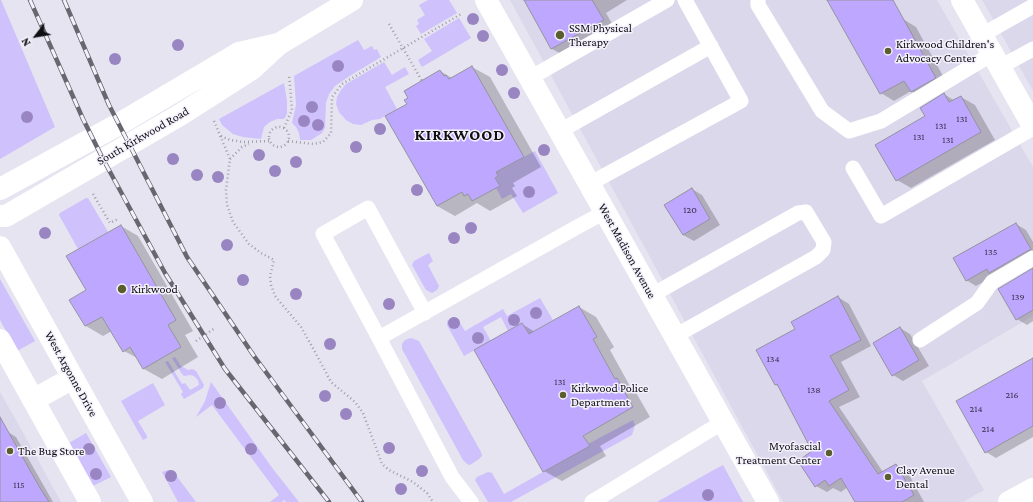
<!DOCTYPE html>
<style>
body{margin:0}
#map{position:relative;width:1033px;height:502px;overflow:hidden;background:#e6e4f0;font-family:"Crimson Pro",serif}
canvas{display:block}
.north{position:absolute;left:16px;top:16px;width:40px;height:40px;-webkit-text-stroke:3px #f4f1fd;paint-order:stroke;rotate:239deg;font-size:11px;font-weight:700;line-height:16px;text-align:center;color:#0f0e12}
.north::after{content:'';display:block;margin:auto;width:14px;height:18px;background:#0f0e12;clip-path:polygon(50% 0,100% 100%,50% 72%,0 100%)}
</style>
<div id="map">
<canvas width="1033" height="502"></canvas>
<div class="north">N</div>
</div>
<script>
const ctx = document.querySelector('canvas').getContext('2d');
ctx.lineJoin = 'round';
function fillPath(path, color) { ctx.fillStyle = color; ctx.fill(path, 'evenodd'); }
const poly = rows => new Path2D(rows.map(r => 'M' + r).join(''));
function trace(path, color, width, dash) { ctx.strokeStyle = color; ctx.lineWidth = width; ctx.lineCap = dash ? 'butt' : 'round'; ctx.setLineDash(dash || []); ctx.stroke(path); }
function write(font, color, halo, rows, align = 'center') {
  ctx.font = font + ' "Crimson Pro",serif'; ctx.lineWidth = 3; ctx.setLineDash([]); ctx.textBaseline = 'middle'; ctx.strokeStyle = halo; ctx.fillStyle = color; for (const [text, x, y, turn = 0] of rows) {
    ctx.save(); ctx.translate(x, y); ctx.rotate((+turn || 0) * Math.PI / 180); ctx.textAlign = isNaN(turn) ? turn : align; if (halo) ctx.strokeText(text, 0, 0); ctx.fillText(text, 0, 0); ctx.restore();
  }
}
const built = poly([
 [510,0,937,0,1033,167,1033,316,922,381,984,490,963,502,783,502],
 [982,0,1033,0,1033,91,985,5],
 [0,392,20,427,61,502,0,502]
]);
const green = poly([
 [0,0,1,0,55,127,0,159],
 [428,0,449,0,457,13,421,34,416,26,419,24,417,20,425,15,419,5],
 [459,18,471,38,422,67,418,60,432,51,424,39],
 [358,40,364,50,372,46,374,50,377,49,381,57,348,77,335,86,329,94,326,103,325,128,322,133,311,140,300,140,299,133,296,127,292,123,296,105,294,76],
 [384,62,392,75,405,67,409,74,385,87,397,109,380,119,372,120,361,125,353,124,346,120,339,112,336,104,337,97,341,90,346,84],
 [284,83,287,101,287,114,284,119,277,119,270,122,264,127,261,139,243,137,233,134,222,125,219,119],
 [535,151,558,193,523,213,511,194,502,199,496,188,500,186,495,178,498,176,496,172],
 [86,198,88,198,108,232,78,249,59,215,60,213],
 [429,253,433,261,428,265,439,286,437,290,432,293,426,290,412,265,414,261],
 [0,279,35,341,17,351,0,320],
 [540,298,553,320,529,334,522,323,508,331,501,317,483,327,491,341,464,356,447,325,447,321,453,317,457,318,465,331,503,309,507,316],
 [411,338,419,341,481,452,482,456,479,459,470,465,467,464,463,460,402,349,402,344,405,340],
 [175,357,181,366,188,370,192,369,196,371,204,385,203,388,184,399,181,394,183,392,165,362,168,361,182,384,185,383,190,390,199,385,198,380,194,376,190,375,184,376,182,374,172,358],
 [211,382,273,469,299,502,286,502,284,500,282,502,270,502,279,495,212,405,196,417,205,401],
 [153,383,165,405,138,421,147,436,147,438,143,440,121,401],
 [633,420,635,425,632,435,511,502,488,502,475,480,477,477,488,472,492,473,504,494,589,446,588,444],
 [86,433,111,477,93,486,69,443],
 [723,465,743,502,657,502,710,472],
 [168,470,172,470,196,502,178,502,162,472]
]);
const shadow = poly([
 [525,0,627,0,606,13,614,27,563,55,552,49],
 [828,0,872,0,916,27,948,85,925,99,911,91,894,101,881,93],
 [472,67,490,77,541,167,513,183,515,186,512,188,517,196,490,211,477,203,455,216,437,206,408,104,409,98,440,71,452,78],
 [944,94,955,101,961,97,975,105,995,140,911,188,897,180,927,117],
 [692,189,702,195,720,225,694,241,683,235],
 [1016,224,1026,230,1033,242,1033,260,995,276,976,286,966,280],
 [121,226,138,236,193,331,185,335,198,357,162,379,144,369,139,359,124,351,112,331,103,336,86,326,88,290],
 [1033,269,1033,321,1027,325,1017,319],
 [838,297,849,304,871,346,841,362,860,397,839,407,883,472,896,465,907,471,924,502,857,502,848,487,841,492,833,488,827,492,816,486,814,451,779,387,776,385,757,350,796,329],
 [579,307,596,317,614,347,610,350,631,388,634,389,650,417,600,446,606,456,562,481,544,471,522,324,535,332],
 [900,328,910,334,929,366,903,381,893,375],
 [1033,360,1033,437,996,458,986,452],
 [8,432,16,437,53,502,0,502,0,437]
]);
const building = poly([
 [524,0,592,0,604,20,551,49,524,0],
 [827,0,893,0,936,78,911,92,904,81,880,94,827,0],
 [472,66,524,157,496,172,498,176,495,178,500,186,472,201,468,194,464,196,462,192,437,206,385,116,407,104,404,100,408,98,404,91,440,70,444,76,446,75,449,79,472,66],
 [944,93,949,102,961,96,981,132,896,181,875,145,925,116,920,108,944,93],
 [692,188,710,219,683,235,664,205,692,188],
 [1016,223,1031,249,989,273,987,269,966,281,953,258,1016,223],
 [121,225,176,320,168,325,181,347,143,369,130,347,123,352,102,317,85,326,69,300,86,290,66,256,121,225],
 [1033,268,1033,310,1016,320,998,289,1033,268],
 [838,296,861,340,830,356,849,390,829,401,878,474,896,464,914,495,902,502,855,502,841,478,829,486,825,480,815,487,798,461,812,451,777,384,775,385,756,350,795,329,791,322,838,296],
 [579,306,597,337,593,339,615,379,617,378,633,407,583,436,590,446,543,472,474,350,522,323,529,334,579,306],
 [900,327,919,360,892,376,873,343,900,327],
 [1033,358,1033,426,985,453,956,401,1033,358],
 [0,417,40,488,49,502,0,502,0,417]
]);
const path = poly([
 [389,24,422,81],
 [214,121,230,159,226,190,227,205,233,222,249,244,261,253,274,260,270,276,271,285,275,296,301,327,314,350,331,382,355,402,363,413,382,464,389,470,413,482,427,493,433,502],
 '269 137a10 10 0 1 1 20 0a10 10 0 1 1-20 0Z',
 [284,128,292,110,289,74],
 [221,136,230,140,243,142,269,141],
 [288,141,313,144,323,142,331,133,332,97,342,84,461,14],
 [230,159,242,147,249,144],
 [93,194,110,223,118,219],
 [196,341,215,328]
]);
const lane = poly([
 [758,0,758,5,822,111,849,131,881,121,992,54],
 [982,35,1033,6],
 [1000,67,1033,49],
 [530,78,667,0],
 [560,131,711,46],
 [853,168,881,216,1033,128],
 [589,184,741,101,685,0],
 [652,295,798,213,806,212,824,242,823,250,816,257,675,336],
 [379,338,323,234,368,208,425,313],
 [920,340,977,303,992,282,1033,258],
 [471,502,452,477,379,338,579,226,605,212],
 [592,502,723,422]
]);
const street = poly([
 [486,0,768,502],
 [962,0,1033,126]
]);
const secondary = poly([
 [0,247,142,502],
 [0,340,90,502],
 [33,400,73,378],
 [1009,502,1033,489]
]);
const primary = poly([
 [0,189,119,124,239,53,278,44],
 [0,216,6,216,180,115,252,69,279,44,352,0]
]);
const rail = poly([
 [30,0,83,119,103,159,165,273,225,369,329,502],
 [64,0,109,105,187,257,254,356,362,502]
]);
const trees = [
 [473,19],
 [483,36],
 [178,45],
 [115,59],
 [338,66],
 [502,70],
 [514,93],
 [312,107],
 [27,117],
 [304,121],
 [318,125],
 [380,129],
 [356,147],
 [544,150],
 [259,155],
 [173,159],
 [296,162],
 [275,171],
 [197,175],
 [218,177],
 [417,190],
 [529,192],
 [471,228],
 [45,233],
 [454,238],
 [227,245],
 [243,280],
 [296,294],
 [389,304],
 [536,313],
 [514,320],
 [454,323],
 [478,338],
 [330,344],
 [325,396],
 [220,403],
 [346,414],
 [389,448],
 [89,449],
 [251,449],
 [422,471],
 [96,474],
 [171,476],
 [401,489],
 [708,495]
];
const markers = [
 [560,35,5,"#5a5e2c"],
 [888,51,4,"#5a5e2c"],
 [122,289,5,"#5a5e2c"],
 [563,395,4,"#5a5e2c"],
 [10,451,4,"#5a5e2c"],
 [829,453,4,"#5a5e2c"],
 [888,477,4,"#5a5e2c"]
];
const numberNames = [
 ["131",962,119],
 ["131",941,126],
 ["131",919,137],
 ["131",948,140],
 ["120",690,210],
 ["135",991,252],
 ["139",1018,297],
 ["134",773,359],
 ["131",560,382],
 ["138",814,390],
 ["216",1012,395],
 ["214",976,409],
 ["214",988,429],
 ["115",19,485]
];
const poiNames = [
 ["SSM Physical",569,28],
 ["Therapy",569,42],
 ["Kirkwood Children's",896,44],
 ["Advocacy Center",896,58],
 ["Kirkwood",131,289],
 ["Kirkwood Police",571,388],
 ["Department",571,402],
 ["Myofascial",821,446,"right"],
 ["Treatment Center",821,460,"right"],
 ["The Bug Store",18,451],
 ["Clay Avenue",896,470],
 ["Dental",896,484]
];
const streetNames = [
 ["South Kirkwood Road",143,136,-30],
 ["West Madison Avenue",627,251,61],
 ["West Argonne Drive",71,374,61]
];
const districtNames = [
 ["KIRKWOOD",460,135]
];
fillPath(built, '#dcd8eb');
fillPath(green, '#cec1fc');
fillPath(shadow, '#0003');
fillPath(building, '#bda7ff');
trace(building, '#95939d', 1);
trace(path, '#a09ea8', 2.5, [1, 3]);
trace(lane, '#fff', 15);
trace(street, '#fff', 22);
trace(secondary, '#fff', 22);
trace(primary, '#fff', 22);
trace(rail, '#68666e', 4.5);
trace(rail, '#f4f1fd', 3, [9]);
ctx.fillStyle = '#9985c2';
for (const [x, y] of trees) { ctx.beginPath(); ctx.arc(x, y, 6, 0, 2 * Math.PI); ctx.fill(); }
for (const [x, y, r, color] of markers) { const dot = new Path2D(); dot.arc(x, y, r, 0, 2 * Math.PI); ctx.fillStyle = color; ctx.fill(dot); trace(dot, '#f4f1fd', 1.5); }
write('10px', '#3a344d', null, numberNames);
write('12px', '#0f0e12', '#f4f1fd', poiNames, 'left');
write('12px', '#0f0e12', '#f4f1fd', streetNames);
ctx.letterSpacing = '1px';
write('bold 16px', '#0f0e12', '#f4f1fd', districtNames);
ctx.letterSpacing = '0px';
</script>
